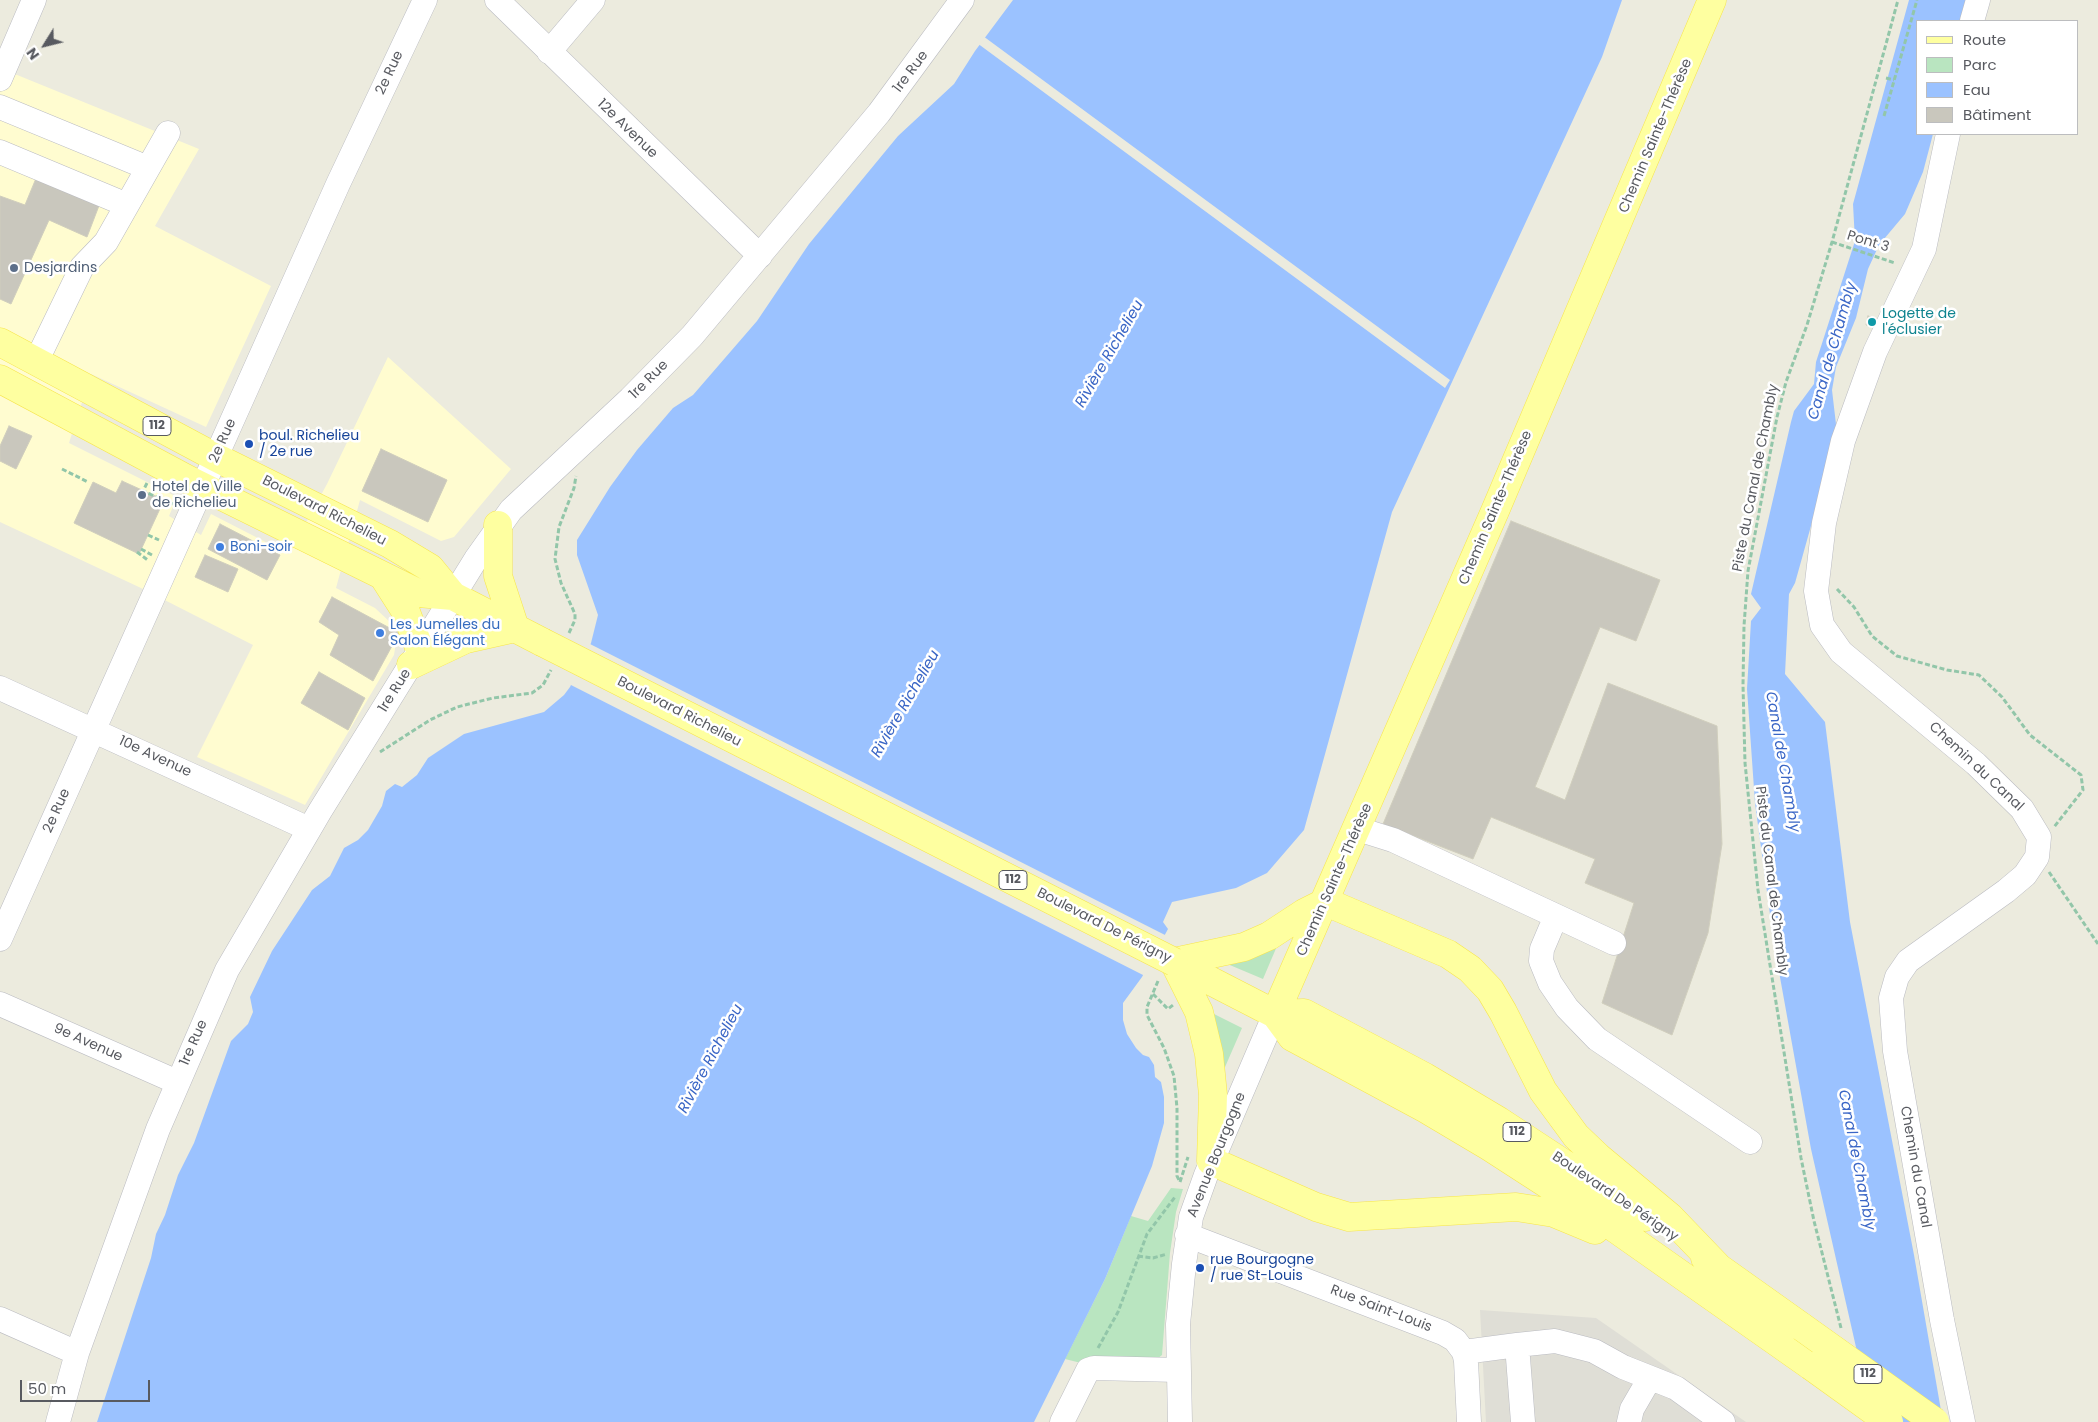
<!DOCTYPE html>
<meta charset="utf-8">
<style>
body{margin:0}
#map{position:relative;width:2098px;height:1422px;overflow:hidden;background:#ecebde;font-family:Poppins,sans-serif}
canvas{display:block}
.legend{position:absolute;left:1916px;top:20px;width:162px;height:115px;box-sizing:border-box;background:#fff;border:1px solid #bcbdbf;margin:0;padding:6px 9px;list-style:none;font-size:15px;color:#585a60}
.legend li{display:flex;align-items:center;gap:10px;height:25px}
.legend b{width:25px;border:1px solid #bcbdbf}
.north{position:absolute;left:20px;top:20px;width:50px;height:50px;-webkit-text-stroke:4px #fff;paint-order:stroke;rotate:234deg;font-size:14px;font-weight:700;line-height:20px;text-align:center;color:#585a60}
.north::after{content:'';display:block;margin:auto;width:18px;height:22px;background:#585a60;clip-path:polygon(50% 0,100% 100%,50% 72%,0 100%)}
.scale{position:absolute;left:20px;top:1380px;width:130px;height:22px;box-sizing:border-box;border:2px solid #585a60;border-top:0;padding-left:6px;font-size:15px;line-height:18px;white-space:nowrap;color:#585a60;-webkit-text-stroke:4px #fff;paint-order:stroke}
</style>
<div id="map">
<canvas width="2098" height="1422"></canvas>
<ul class="legend">
<li><b style="height:6px;background:#feffa0"></b>Route</li>
<li><b style="height:14px;background:#b9e5c0"></b>Parc</li>
<li><b style="height:14px;background:#9bc2ff"></b>Eau</li>
<li><b style="height:14px;background:#c9c7bd"></b>Bâtiment</li>
</ul>
<div class="north">N</div>
<div class="scale">50 m</div>
</div>
<script>
const ctx = document.querySelector('canvas').getContext('2d');
ctx.lineJoin = 'round';
function fillPath(path, color) { ctx.fillStyle = color; ctx.fill(path, 'evenodd'); }
const poly = rows => new Path2D(rows.map(r => 'M' + r).join(''));
function trace(path, color, width, dash) { ctx.strokeStyle = color; ctx.lineWidth = width; ctx.lineCap = dash ? 'butt' : 'round'; ctx.setLineDash(dash || []); ctx.stroke(path); }
function write(font, color, halo, rows, align = 'center') {
  ctx.font = font + ' Poppins,sans-serif'; ctx.lineWidth = 5; ctx.setLineDash([]); ctx.textBaseline = 'middle'; ctx.strokeStyle = halo; ctx.fillStyle = color; for (const [text, x, y, turn = 0] of rows) {
    ctx.save(); ctx.translate(x, y); ctx.rotate((+turn || 0) * Math.PI / 180); ctx.textAlign = isNaN(turn) ? turn : align; if (halo) ctx.strokeText(text, 0, 0); ctx.fillText(text, 0, 0); ctx.restore();
  }
}
const commercial = poly([
 [0,68,199,149,155,226,271,286,206,427,91,374,69,443,177,497,169,516,201,535,211,514,289,554,327,484,388,357,511,469,454,537,441,541,360,500,336,588,375,608,391,623,397,636,394,655,305,805,197,757,253,645,141,588,0,522]
]);
const industrial = poly([
 [1480,1310,1596,1318,1746,1422,1486,1422]
]);
const green = poly([
 [1280,939,1263,979,1225,963],
 [1214,1014,1242,1028,1222,1074],
 [1171,1188,1183,1189,1176,1212,1170,1253,1162,1355,1157,1359,1081,1363,1065,1359,1105,1279,1131,1216,1148,1221]
]);
const water = poly([
 [1013,0,1622,0,1602,57,1392,512,1304,830,1267,873,1236,888,1172,902,1163,922,1168,929,1142,977,1123,1003,1123,1020,1127,1034,1136,1048,1143,1055,1149,1057,1154,1065,1155,1077,1161,1082,1164,1097,1164,1123,1152,1166,1105,1279,1034,1422,97,1422,151,1258,156,1234,165,1215,178,1175,194,1143,231,1041,248,1024,253,1012,250,997,272,951,312,890,330,876,344,848,358,840,368,830,382,806,386,791,395,784,402,787,417,775,428,758,464,734,544,712,564,695,570,687,591,643,598,615,577,555,577,540,610,487,637,450,673,408,693,395,757,321,809,244,898,136,954,84,975,51],
 [1909,0,1969,0,1964,21,1917,21,1917,134,1933,134,1923,172,1905,214,1879,245,1868,269,1856,318,1836,367,1832,390,1837,433,1795,583,1789,594,1785,674,1825,722,1850,922,1914,1255,1943,1422,1873,1422,1811,1149,1774,944,1755,803,1747,689,1751,621,1761,608,1751,594,1791,422,1794,411,1814,384,1816,362,1855,241,1853,204]
]);
const pier = poly([
 [983,36,1450,380,1445,388,977,43],
 [588,643,1167,936,1145,976,569,684]
]);
const building = poly([
 [37,176,100,203,87,237,49,220,11,304,0,299,0,196,25,205,37,176],
 [1868,316,1878,319,1876,327,1866,325,1868,316],
 [9,426,32,436,16,469,0,461,0,446,9,426],
 [381,449,447,480,428,522,362,491,381,449],
 [122,481,164,500,139,554,74,523,93,482,116,493,122,481],
 [1511,521,1660,580,1636,641,1600,627,1535,787,1565,800,1608,683,1717,726,1722,844,1708,933,1672,1035,1602,1003,1634,903,1585,883,1595,859,1491,817,1473,859,1383,824,1511,521],
 [220,524,280,555,267,580,208,549,220,524],
 [205,555,238,569,228,592,195,577,205,555],
 [332,597,399,633,373,681,330,655,339,635,319,622,332,597],
 [319,672,365,698,348,730,301,703,319,672]
]);
const path = poly([
 [1886,78,1894,80],
 [1884,116,1917,0],
 [1832,242,1895,263],
 [62,469,88,482],
 [147,483,143,491,173,504],
 [148,535,159,540],
 [141,549,152,555],
 [137,552,149,561],
 [1837,589,1854,607,1872,636,1897,656,1947,670,1979,675,2002,697,2030,735,2081,775,2083,790,2054,827],
 [569,633,575,620,575,614,561,583,555,559,559,527,574,488,576,476],
 [380,752,430,720,457,707,493,698,532,693,543,685,551,670],
 [2049,872,2098,944],
 [1158,981,1147,1007,1147,1015,1164,1048,1174,1076,1177,1108,1177,1176,1180,1182],
 [1153,994,1168,1009,1173,1005],
 [1180,1182,1188,1157],
 [1138,1256,1153,1258,1167,1254],
 [1841,1328,1814,1221,1801,1158,1758,890,1745,763,1743,685,1744,626,1748,571,1777,417,1786,382,1807,325,1832,242,1898,0],
 [1098,1348,1118,1312,1147,1234,1175,1197]
]);
const minor = poly([
 [497,0,760,256],
 [1972,21,1978,0],
 [549,52,593,0],
 [0,79,34,0],
 [0,107,148,168],
 [1948,134,1924,249,1875,352,1843,441,1824,523,1816,591,1822,625,1841,652,1976,764,2022,809,2039,837,2037,857,2025,875,2006,891,1908,961,1897,977,1891,998,1895,1051,1942,1320,1963,1422],
 [0,152,127,205],
 [36,362,82,267,106,242,168,133],
 [0,688,309,829],
 [1358,829,1393,840,1614,943],
 [1556,916,1542,949,1541,961,1550,983,1567,1008,1597,1039,1750,1142],
 [0,939,338,184,425,0],
 [0,1004,177,1082],
 [1187,1235,1443,1333,1455,1340,1464,1352,1466,1361,1469,1422],
 [0,1319,77,1353],
 [1517,1345,1555,1341,1594,1351,1623,1367,1676,1388,1723,1422],
 [1464,1352,1517,1345,1523,1422],
 [58,1422,77,1353,158,1129,227,970,320,811,476,559,511,510,630,399,692,336,879,113,962,0],
 [1062,1422,1088,1370,1094,1368,1178,1370],
 [1180,1422,1178,1324,1184,1264,1191,1217,1206,1175,1275,1014],
 [1629,1422,1632,1409,1650,1378]
]);
const major = poly([
 [0,342,215,457,390,544,430,568,453,596,542,642],
 [0,379,189,480,418,593,453,596],
 [498,525,498,576,515,628],
 [383,576,406,612,420,650],
 [411,665,466,639,515,628],
 [1174,962,1275,1014,1292,1037,1426,1109,1490,1147,1606,1222,1811,1366],
 [1174,962,1244,947,1269,936,1304,913,1326,902,1448,954,1470,969,1490,990,1503,1012,1543,1091,1576,1136,1598,1157,1670,1217,1719,1268],
 [1174,962,1199,1012,1209,1054,1213,1095,1211,1161,1316,1207,1349,1217,1516,1207,1554,1213,1595,1230],
 [1275,1014,1495,511,1712,0],
 [1275,1014,1304,1013,1425,1077,1499,1121,1645,1217],
 [1705,1258,1802,1327]
]);
const majorBridge = poly([
 [542,642,1174,962],
 [1802,1327,1935,1422],
 [1811,1366,1889,1422]
]);
const markers = [
 [14,268,5,"#5c6f8a"],
 [1872,322,5,"#0f9aa8"],
 [249,444,5,"#1a4fb4"],
 [142,495,5,"#5c6f8a"],
 [220,547,5,"#3f7fe0"],
 [380,633,5,"#3f7fe0"],
 [1200,1268,5,"#1a4fb4"]
];
const shields = [
 [157,426,28],
 [1013,880,28],
 [1517,1132,28],
 [1868,1374,28]
];
const shieldNames = [
 ["112",157,426],
 ["112",1013,880],
 ["112",1517,1132],
 ["112",1868,1374]
];
const streetNames = [
 ["1re Rue",911,72,-53],
 ["2e Rue",390,73,-65],
 ["12e Avenue",627,129,44],
 ["Chemin Sainte-Thérèse",1656,136,-67],
 ["Pont 3",1868,242,17],
 ["1re Rue",649,380,-45],
 ["2e Rue",223,441,-66],
 ["Piste du Canal de Chambly",1756,478,-79],
 ["Chemin Sainte-Thérèse",1496,508,-67],
 ["Boulevard Richelieu",324,511,27],
 ["1re Rue",395,691,-58],
 ["Boulevard Richelieu",679,712,27],
 ["10e Avenue",155,757,25],
 ["Chemin du Canal",1976,767,43],
 ["2e Rue",57,811,-66],
 ["Chemin Sainte-Thérèse",1335,880,-66],
 ["Piste du Canal de Chambly",1771,881,83],
 ["Boulevard De Périgny",1104,926,27],
 ["9e Avenue",88,1043,24],
 ["1re Rue",194,1043,-66],
 ["Avenue Bourgogne",1217,1155,-68],
 ["Chemin du Canal",1915,1167,80],
 ["Boulevard De Périgny",1615,1197,34],
 ["Rue Saint-Louis",1381,1309,21]
];
const serviceNames = [
 ["Desjardins",24,268],
 ["Hotel de Ville",152,487],
 ["de Richelieu",152,503]
];
const cultureNames = [
 ["Logette de",1882,314],
 ["l'éclusier",1882,330]
];
const transitNames = [
 ["boul. Richelieu",259,436],
 ["/ 2e rue",259,452],
 ["rue Bourgogne",1210,1260],
 ["/ rue St-Louis",1210,1276]
];
const shopNames = [
 ["Boni-soir",230,547],
 ["Les Jumelles du",390,625],
 ["Salon Élégant",390,641]
];
const waterNames = [
 ["Canal de Chambly",1833,351,-74],
 ["Rivière Richelieu",1110,354,-60],
 ["Rivière Richelieu",906,704,-60],
 ["Canal de Chambly",1782,762,80],
 ["Rivière Richelieu",711,1059,-62],
 ["Canal de Chambly",1856,1160,79]
];
fillPath(commercial, '#fffcd0');
fillPath(industrial, '#dfded6');
fillPath(green, '#b9e5c0');
fillPath(water, '#9bc2ff');
fillPath(pier, '#ecebde');
fillPath(building, '#c9c7bd');
trace(building, '#d0cebd', 1);
trace(minor, '#babbc1', 25);
trace(major, '#f7e54c', 29);
trace(path, '#92c6a9', 3, [5, 2.5]);
trace(minor, '#fff', 24);
trace(major, '#feffa0', 28);
trace(majorBridge, '#f7e54c', 29, []);
trace(majorBridge, '#feffa0', 28);
for (const [x, y, r, color] of markers) { const dot = new Path2D(); dot.arc(x, y, r, 0, 2 * Math.PI); ctx.fillStyle = color; ctx.fill(dot); trace(dot, '#fff', 2); }
for (const [x, y, w] of shields) { const box = new Path2D(); box.roundRect(x - w / 2, y - 9.5, w, 19, 4); ctx.fillStyle = '#fff'; ctx.fill(box); trace(box, '#585a60', 1); }
write('bold 12px', '#585a60', null, shieldNames);
write('14px', '#585a60', '#fff', streetNames);
write('14px', '#4e5e75', '#fff', serviceNames, 'left');
write('14px', '#0d838f', '#fff', cultureNames, 'left');
write('14px', '#164399', '#fff', transitNames, 'left');
write('14px', '#366cbe', '#fff', shopNames, 'left');
write('italic 15px', '#3a66c6', '#fff', waterNames);
</script>
